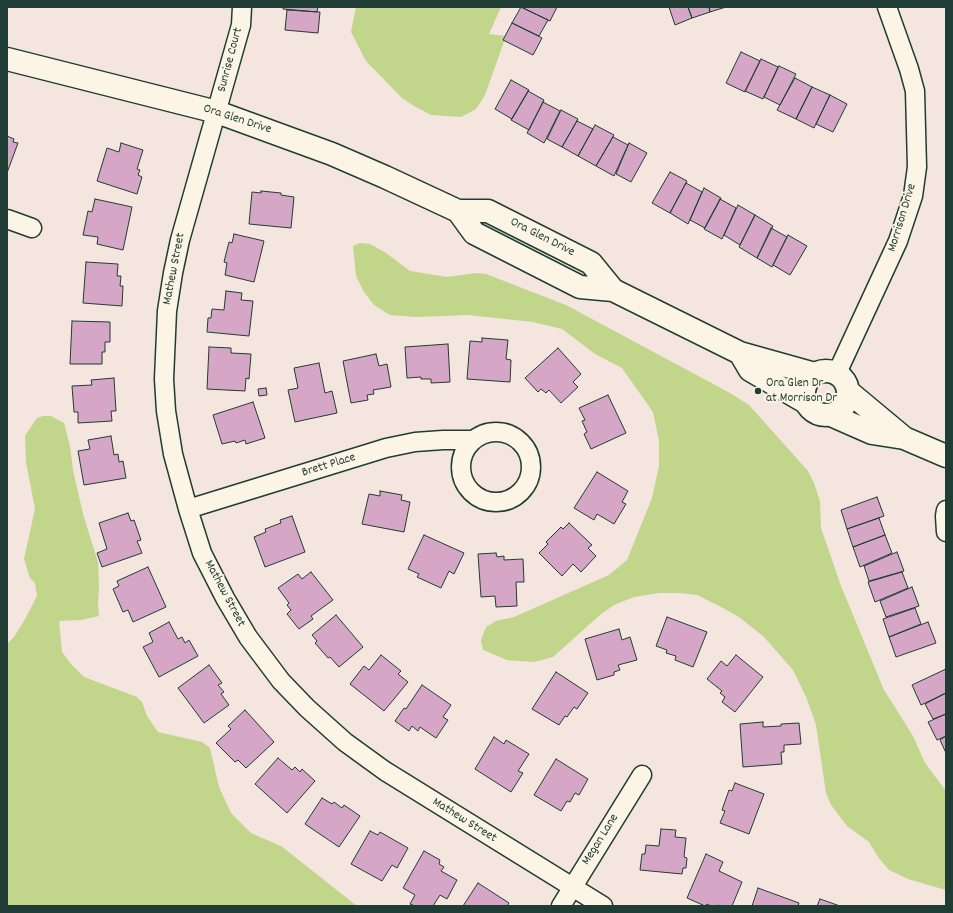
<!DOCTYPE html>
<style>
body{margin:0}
#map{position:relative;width:953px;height:913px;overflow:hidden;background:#f4e5df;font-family:Dekko,sans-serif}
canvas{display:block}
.frame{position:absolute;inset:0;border:8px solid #1f3d34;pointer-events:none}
</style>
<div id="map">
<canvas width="953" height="913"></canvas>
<div class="frame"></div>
</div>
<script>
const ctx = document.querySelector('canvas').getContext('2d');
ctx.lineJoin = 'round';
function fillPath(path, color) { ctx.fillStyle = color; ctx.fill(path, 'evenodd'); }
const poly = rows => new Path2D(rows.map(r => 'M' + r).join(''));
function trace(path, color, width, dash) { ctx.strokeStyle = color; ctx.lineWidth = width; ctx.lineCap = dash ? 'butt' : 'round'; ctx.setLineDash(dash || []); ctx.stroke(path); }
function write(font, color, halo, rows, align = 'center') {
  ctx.font = font + ' Dekko,sans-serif'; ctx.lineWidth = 4; ctx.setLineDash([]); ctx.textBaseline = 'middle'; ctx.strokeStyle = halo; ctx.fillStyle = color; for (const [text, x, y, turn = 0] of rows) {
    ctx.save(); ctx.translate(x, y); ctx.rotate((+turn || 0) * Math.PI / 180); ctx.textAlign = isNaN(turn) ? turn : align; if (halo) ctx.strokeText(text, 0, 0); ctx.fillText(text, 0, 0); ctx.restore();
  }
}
const green = poly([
 [356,7,501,7,489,34,506,36,485,95,476,109,461,117,431,115,414,106,402,98,366,61,351,32],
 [360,243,370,244,386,253,410,271,447,277,477,273,486,274,566,305,730,393,749,405,808,471,814,483,820,501,821,528,841,586,884,690,913,736,925,763,946,791,946,890,908,879,889,870,878,857,869,842,847,826,831,805,826,793,816,725,807,699,793,670,764,637,739,617,723,608,697,595,680,593,659,593,634,597,614,605,600,615,553,657,534,662,507,660,483,650,481,640,486,627,496,621,514,617,609,575,627,560,652,498,659,466,659,441,653,412,622,368,595,354,562,329,533,322,468,315,417,317,390,315,374,305,364,292,356,276,353,246],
 [43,416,51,416,64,423,70,446,73,470,83,514,98,562,99,586,98,603,99,616,81,620,59,621,62,652,72,665,84,677,137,697,142,702,147,716,158,732,202,742,210,748,219,787,231,813,251,833,281,846,357,906,7,906,7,644,14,637,24,621,37,596,35,583,30,578,24,559,35,509,26,462,25,436,37,418]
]);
const building = poly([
 [283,7,318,7,317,12,283,9,283,7],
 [521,7,557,7,550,21,521,7],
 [521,7,548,20,539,36,512,23,521,7],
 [669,7,688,7,692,18,675,25,669,7],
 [688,7,709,7,710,12,692,18,688,7],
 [709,7,726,7,710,12,709,7],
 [287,10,320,12,318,33,285,30,287,10],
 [512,23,542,38,533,55,503,40,512,23],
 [741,52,760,61,745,92,726,83,741,52],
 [761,59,778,67,763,99,745,91,761,59],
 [779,66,796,74,780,105,764,97,779,66],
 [795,78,812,87,796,119,777,110,795,78],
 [511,80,529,90,512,119,495,109,511,80],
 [812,87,830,95,814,128,796,119,812,87],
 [528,91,544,100,529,130,511,120,528,91],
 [830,95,847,104,833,132,816,124,830,95],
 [543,102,560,111,544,143,527,133,543,102],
 [561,110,578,119,562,147,547,139,561,110],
 [577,121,593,129,578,156,562,147,577,121],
 [595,125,614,135,596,166,578,156,595,125],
 [7,136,14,139,13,142,18,143,7,173,7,136],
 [613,137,628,145,614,176,596,166,613,137],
 [121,143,143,150,137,169,140,170,138,175,142,177,137,194,97,181,107,148,119,152,121,143],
 [629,143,647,153,631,182,616,174,629,143],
 [670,172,687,181,670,213,652,203,670,172],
 [686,183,702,192,688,224,670,213,686,183],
 [704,188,721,198,705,228,690,220,704,188],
 [261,191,281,193,281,195,294,197,291,228,249,224,252,192,261,193,261,191],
 [95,199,132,207,123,250,97,244,98,237,83,235,88,211,92,212,95,199],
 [720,199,736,208,722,239,704,229,720,199],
 [738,205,755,215,740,245,724,235,738,205],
 [755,215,773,226,757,258,739,247,755,215],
 [771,228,787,237,772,267,757,258,771,228],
 [234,234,264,241,254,282,225,275,227,263,224,262,229,242,232,243,234,234],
 [788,235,807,246,790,275,773,265,788,235],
 [86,262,118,264,117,276,121,276,120,286,123,286,122,306,83,303,86,262],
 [226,291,242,293,241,300,253,301,249,336,207,332,208,318,211,318,212,309,224,310,226,291],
 [72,321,110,322,110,342,105,342,105,352,102,352,102,364,70,364,72,321],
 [482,338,508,340,506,359,511,360,510,382,467,379,470,341,482,342,482,338],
 [448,344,450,382,431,383,431,379,421,379,421,377,407,378,405,347,448,344],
 [209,347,231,348,231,353,251,354,249,379,246,378,245,391,207,389,209,347],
 [558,348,581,374,573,382,578,387,561,403,549,390,546,393,541,389,538,392,525,378,558,348],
 [376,354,379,366,387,364,391,387,373,390,374,394,367,395,368,400,351,403,343,361,376,354],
 [319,363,325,393,332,391,337,413,295,422,288,390,298,388,294,368,319,363],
 [114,378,116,411,111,411,112,421,78,423,78,412,74,412,72,386,92,385,91,380,114,378],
 [266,388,267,395,259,396,258,389,266,388],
 [608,395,626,433,591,449,584,434,587,432,582,421,585,420,579,408,608,395],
 [253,402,265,438,246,444,245,440,236,443,235,441,222,444,213,415,253,402],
 [111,436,114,455,118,454,119,462,123,461,126,478,84,485,78,451,90,449,88,440,111,436],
 [597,472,628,491,622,502,626,504,614,524,597,514,594,520,574,508,597,472],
 [380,491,402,495,401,500,410,502,404,532,362,524,369,494,380,496,380,491],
 [877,497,884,516,847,529,841,510,877,497],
 [128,513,131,521,134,520,141,540,137,541,142,553,102,567,97,553,107,549,99,523,128,513],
 [292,516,305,552,265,567,254,537,266,532,265,529,281,523,280,520,292,516],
 [879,518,885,535,853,547,847,529,879,518],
 [569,523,592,545,588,548,596,556,581,572,573,564,562,576,539,553,548,544,546,542,561,527,563,529,569,523],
 [424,535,464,553,454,574,449,571,441,588,417,577,419,574,408,569,424,535],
 [885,535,892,553,860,567,853,547,885,535],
 [897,552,904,571,869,581,864,566,897,552],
 [496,553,497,557,504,556,504,560,523,559,524,582,516,582,517,606,496,607,495,596,481,597,478,554,496,553],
 [148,567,166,607,133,622,128,610,123,612,113,589,119,586,117,581,148,567],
 [311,572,333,600,311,616,313,619,299,629,287,614,291,610,287,605,289,603,278,588,298,574,302,579,311,572],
 [902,572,908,588,875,602,868,582,902,572],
 [912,587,919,606,886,617,880,601,912,587],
 [915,608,921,624,889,637,883,619,915,608],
 [336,615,363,647,339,667,330,657,328,658,315,643,317,641,312,635,336,615],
 [667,617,707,632,693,667,675,660,676,656,666,653,667,650,656,646,667,617],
 [169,622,178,639,182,637,185,643,189,640,198,656,159,677,143,647,153,642,149,633,169,622],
 [928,622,936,643,896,657,889,637,928,622],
 [619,629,622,640,630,637,637,660,618,665,620,670,614,672,614,675,597,680,585,639,619,629],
 [381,655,401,671,398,674,408,682,384,711,350,684,364,666,369,670,381,655],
 [736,655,763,677,735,712,722,702,725,697,720,693,722,691,707,679,721,661,727,666,736,655],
 [209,665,222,683,218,685,224,692,221,694,229,705,204,723,178,688,209,665],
 [946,669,946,693,921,705,912,685,946,669],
 [556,672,588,693,577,709,574,707,567,717,565,716,559,725,532,709,556,672],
 [422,685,451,705,443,717,448,720,436,738,420,727,418,731,412,726,409,731,395,721,404,708,406,709,422,685],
 [946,693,946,714,933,719,925,704,946,693],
 [245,710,274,742,246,768,238,760,235,762,216,743,231,729,228,726,245,710],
 [946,714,946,736,937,740,928,722,946,714],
 [763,722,763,727,781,726,781,724,799,723,801,744,784,745,784,752,781,752,782,764,743,767,740,724,763,722],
 [946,736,946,753,940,740,946,736],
 [494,737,504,744,506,740,529,754,518,771,523,773,511,792,475,769,494,737],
 [278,758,292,770,295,767,300,772,302,769,315,781,287,813,255,784,278,758],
 [556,759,588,779,579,795,575,793,570,802,567,801,561,811,534,795,556,759],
 [735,783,764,794,749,834,720,823,725,811,722,810,729,790,732,791,735,783],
 [322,798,332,804,334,802,342,808,344,805,360,816,339,847,305,824,322,798],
 [661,829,676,830,675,837,686,838,684,857,687,858,686,868,683,868,682,874,640,870,642,854,645,854,646,845,659,846,661,829],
 [370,831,378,835,380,832,408,848,397,868,392,865,382,881,351,864,370,831],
 [424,851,440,860,439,864,444,867,441,871,457,880,447,899,440,895,433,906,415,906,410,904,415,895,403,888,424,851],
 [706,854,723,862,719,871,742,882,732,906,721,906,718,905,717,906,711,906,707,904,705,906,687,898,706,854],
 [478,883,509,903,507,906,463,906,478,883],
 [758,888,799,903,798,906,752,906,758,888],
 [820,899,840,906,817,906,820,899]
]);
const minor = poly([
 [242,7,241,25,180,240,173,273,167,311,164,379,166,411,173,454,188,509,202,553,225,598,248,637,281,681,307,708,345,742,385,771,603,906],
 [7,219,32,228],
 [837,373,898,241,913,196,917,167,915,91,909,69,887,7],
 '461 467a35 35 0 1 1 70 0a35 35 0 1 1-70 0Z',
 [188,509,386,448,415,442,443,440,473,440],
 [946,510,945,516,946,532],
 [561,906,642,775]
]);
const tertiary = poly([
 [7,59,217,112,332,154,385,177,458,211,488,211,591,263,613,290],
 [458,211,474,233,580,287,613,290,740,353,815,374],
 [740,353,750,370,807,403],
 '804 393a22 22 0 1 1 44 0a22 22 0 1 1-44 0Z',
 [849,392,903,437],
 [831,415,872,433,904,438,946,456]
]);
const markers = [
 [758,391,4,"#1f3d34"]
];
const streetNames = [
 ["Sunrise Court",231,60,-75],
 ["Ora Glen Drive",237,120,18],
 ["Morrison Drive",903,218,-73],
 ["Ora Glen Drive",542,238,27],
 ["Mathew Street",175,269,-79],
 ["Brett Place",329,466,-17],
 ["Mathew Street",224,594,62],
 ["Mathew Street",464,821,32],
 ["Megan Lane",601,840,-58]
];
const poiNames = [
 ["Ora Glen Dr",766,384],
 ["at Morrison Dr",766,399]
];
fillPath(green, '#c1d58b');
fillPath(building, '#d6a6c6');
trace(building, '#1f3d34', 1);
trace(minor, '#1f3d34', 21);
trace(tertiary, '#1f3d34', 25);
trace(minor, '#fcf5e5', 18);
trace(tertiary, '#fcf5e5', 22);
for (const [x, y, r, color] of markers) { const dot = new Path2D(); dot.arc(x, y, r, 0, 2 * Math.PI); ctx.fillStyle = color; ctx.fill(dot); trace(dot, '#fcf5e5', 1.5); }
write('13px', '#1f3d34', '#fcf5e5', streetNames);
write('13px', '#1f3d34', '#fcf5e5', poiNames, 'left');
</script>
